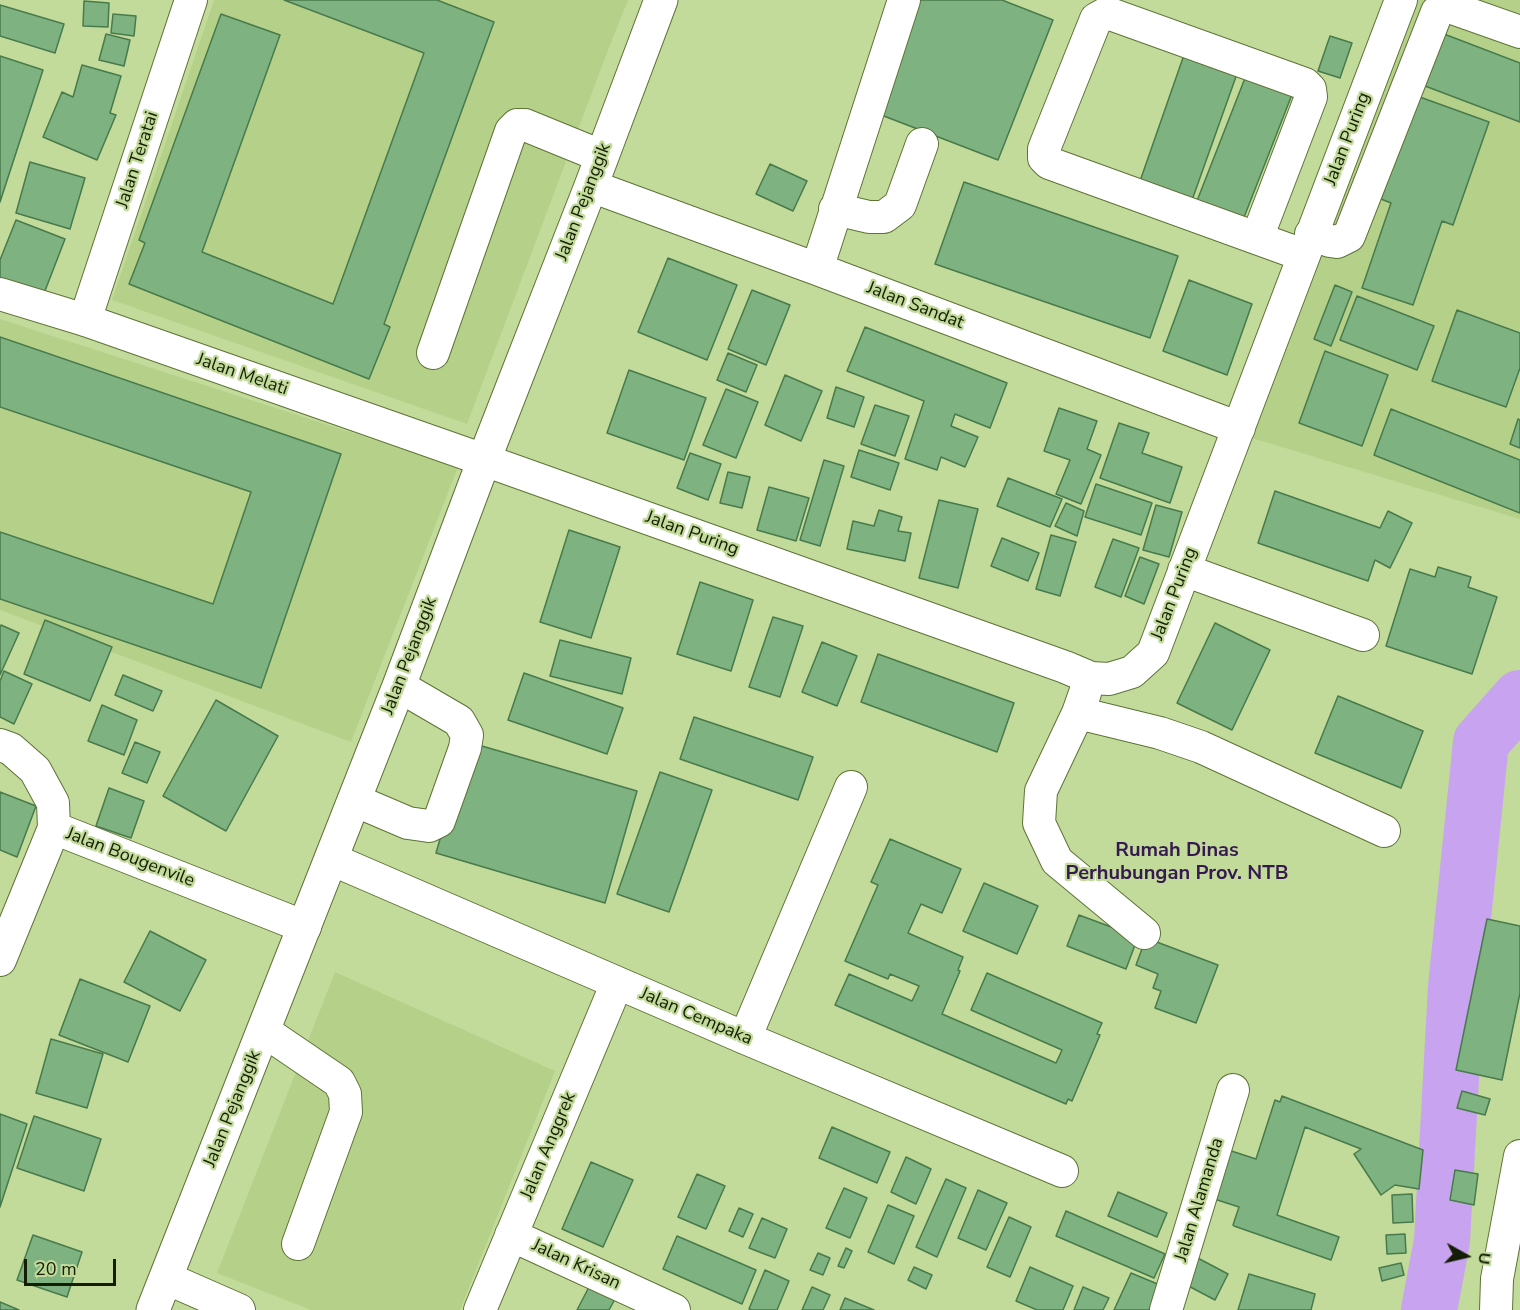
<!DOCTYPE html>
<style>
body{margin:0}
#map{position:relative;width:1520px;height:1310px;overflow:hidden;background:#c2db9a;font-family:"Nunito Sans",sans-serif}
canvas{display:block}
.north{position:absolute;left:1436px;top:1226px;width:60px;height:60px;-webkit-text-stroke:4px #c2db9a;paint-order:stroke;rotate:98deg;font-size:16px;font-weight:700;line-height:24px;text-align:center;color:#151d05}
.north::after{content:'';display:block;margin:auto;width:21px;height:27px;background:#151d05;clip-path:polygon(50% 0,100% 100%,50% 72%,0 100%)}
.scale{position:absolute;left:24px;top:1259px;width:92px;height:27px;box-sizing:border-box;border:3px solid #151d05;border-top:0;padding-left:8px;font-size:18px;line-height:21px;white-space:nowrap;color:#151d05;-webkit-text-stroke:4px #c2db9a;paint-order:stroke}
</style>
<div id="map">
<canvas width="1520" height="1310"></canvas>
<div class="north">U</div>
<div class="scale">20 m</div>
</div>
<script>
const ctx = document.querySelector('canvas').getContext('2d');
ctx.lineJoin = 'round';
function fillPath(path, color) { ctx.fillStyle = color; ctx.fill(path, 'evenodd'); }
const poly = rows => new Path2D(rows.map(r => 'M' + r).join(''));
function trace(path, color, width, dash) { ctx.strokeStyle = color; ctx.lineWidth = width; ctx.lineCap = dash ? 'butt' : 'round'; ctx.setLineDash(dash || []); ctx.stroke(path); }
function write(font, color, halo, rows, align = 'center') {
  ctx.font = font + ' "Nunito Sans",sans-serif'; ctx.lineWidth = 4.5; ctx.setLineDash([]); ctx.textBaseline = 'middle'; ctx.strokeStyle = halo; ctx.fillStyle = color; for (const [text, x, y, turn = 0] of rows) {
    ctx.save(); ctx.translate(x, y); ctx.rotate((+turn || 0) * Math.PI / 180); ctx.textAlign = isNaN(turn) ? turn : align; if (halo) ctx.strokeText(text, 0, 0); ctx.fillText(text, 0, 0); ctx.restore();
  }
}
const built = poly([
 [214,0,628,0,610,45,467,424,112,300],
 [1418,0,1520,0,1520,519,1245,436],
 [0,319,458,467,351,742,0,610],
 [335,972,555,1071,460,1310,311,1310,217,1273]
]);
const river = poly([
 [1429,1310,1442,1241,1456,987,1481,742,1520,698]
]);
const building = poly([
 [284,0,437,0,494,22,384,324,390,327,369,379,129,284,145,243,139,240,221,14,280,35,202,252,333,304,424,53,284,0],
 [920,0,1002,0,1053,20,998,160,876,113,920,0],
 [84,1,109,3,108,27,83,26,84,1],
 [0,5,64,24,55,53,0,36,0,5],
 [113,14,136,16,134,36,111,33,113,14],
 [106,34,130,40,124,66,99,60,106,34],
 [1444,34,1520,63,1520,122,1425,86,1444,34],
 [1330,36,1352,43,1340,78,1318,71,1330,36],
 [1185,52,1238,71,1191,203,1139,184,1185,52],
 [0,56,43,70,0,202,0,56],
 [82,65,121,76,110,113,116,115,97,160,43,137,62,92,73,97,82,65],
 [1247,73,1293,92,1241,225,1195,206,1247,73],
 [1417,96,1489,122,1453,225,1442,221,1413,305,1362,288,1391,203,1381,199,1417,96],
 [30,162,85,178,70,229,16,213,30,162],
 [770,164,807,181,793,211,756,194,770,164],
 [964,182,1178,256,1150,338,935,264,964,182],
 [16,220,65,239,43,296,0,279,0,260,16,220],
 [668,258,737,285,707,360,638,332,668,258],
 [1189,280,1252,304,1227,375,1163,351,1189,280],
 [1335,285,1352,292,1331,346,1314,339,1335,285],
 [752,290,790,305,766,365,728,349,752,290],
 [1357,296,1434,326,1417,370,1340,340,1357,296],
 [1457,310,1520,333,1520,368,1506,407,1432,381,1457,310],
 [865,327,1007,383,990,428,955,414,951,426,978,437,965,467,941,457,937,470,905,459,924,401,847,371,865,327],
 [0,337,341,454,261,688,0,599,0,532,213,604,251,492,0,407,0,337],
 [1325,351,1388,375,1362,446,1299,423,1325,351],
 [728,353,757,365,746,392,717,380,728,353],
 [629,370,706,398,684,460,607,433,629,370],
 [785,375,822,391,801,441,765,425,785,375],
 [836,387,864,397,854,427,827,418,836,387],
 [726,389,758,402,736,458,703,445,726,389],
 [875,405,909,416,895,456,861,444,875,405],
 [1059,408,1097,421,1087,449,1101,455,1081,504,1056,494,1070,460,1044,451,1059,408],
 [1391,409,1520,460,1520,513,1374,455,1391,409],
 [1518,419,1520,420,1520,448,1510,444,1518,419],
 [1119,423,1149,433,1142,453,1182,467,1170,503,1100,478,1119,423],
 [859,450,899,463,890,490,851,477,859,450],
 [690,453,721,464,708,500,677,488,690,453],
 [824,460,844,466,820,546,800,540,824,460],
 [728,472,750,477,742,508,720,503,728,472],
 [1008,478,1062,499,1050,527,997,506,1008,478],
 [1096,484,1152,503,1141,535,1085,517,1096,484],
 [769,487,809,498,796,541,757,530,769,487],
 [1275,491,1380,528,1388,511,1412,523,1390,568,1375,560,1368,581,1258,543,1275,491],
 [939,500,978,509,958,588,919,578,939,500],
 [1066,503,1084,511,1077,536,1055,526,1066,503],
 [1156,505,1182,512,1169,557,1143,550,1156,505],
 [879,510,902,517,898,531,911,533,905,561,847,549,853,521,874,526,879,510],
 [569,530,620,547,591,638,540,622,569,530],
 [1051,535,1076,542,1060,596,1036,589,1051,535],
 [1002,538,1039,553,1028,581,991,566,1002,538],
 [1113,539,1139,548,1121,597,1095,587,1113,539],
 [1140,557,1159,564,1144,604,1125,596,1140,557],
 [1438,567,1471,577,1468,587,1497,597,1472,674,1386,646,1410,569,1435,577,1438,567],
 [700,582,753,600,731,671,677,654,700,582],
 [773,617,803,626,780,697,749,687,773,617],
 [45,620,112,647,90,701,24,674,45,620],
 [1215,623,1270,650,1232,730,1177,703,1215,623],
 [1,625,19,633,0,675,0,627,1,625],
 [560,640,631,658,622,694,550,676,560,640],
 [822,642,857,656,837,706,802,692,822,642],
 [878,654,1014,703,997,752,861,702,878,654],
 [4,671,32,684,14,724,0,717,0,681,4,671],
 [524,673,623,708,607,754,508,720,524,673],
 [123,675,162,691,153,711,115,695,123,675],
 [1338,696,1423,731,1401,788,1315,753,1338,696],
 [216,700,278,736,226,831,163,796,216,700],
 [102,705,137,720,124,755,88,741,102,705],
 [694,717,813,757,798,800,680,759,694,717],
 [135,742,160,752,147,783,122,773,135,742],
 [468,742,637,791,605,903,436,853,468,742],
 [660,772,712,790,669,912,617,894,660,772],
 [109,788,144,801,131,838,96,826,109,788],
 [0,792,36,806,17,857,0,850,0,792],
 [890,839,961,869,942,913,921,904,908,933,963,957,958,970,960,971,942,1014,1056,1063,1062,1050,971,1010,987,973,1102,1023,1097,1034,1100,1035,1072,1101,1068,1099,1066,1104,835,1005,849,974,912,1001,919,986,890,974,888,979,845,961,878,885,871,882,890,839],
 [984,883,1038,906,1017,954,963,931,984,883],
 [1079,915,1138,937,1126,969,1067,946,1079,915],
 [1487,919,1520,926,1520,993,1502,1080,1456,1070,1487,919],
 [150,931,206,960,180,1011,124,982,150,931],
 [1146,938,1218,965,1196,1023,1155,1008,1161,991,1153,988,1158,974,1136,965,1146,938],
 [80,979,150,1006,128,1062,59,1035,80,979],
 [51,1039,103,1054,87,1108,36,1093,51,1039],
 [1462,1091,1490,1099,1485,1115,1457,1108,1462,1091],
 [1282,1096,1423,1150,1419,1189,1395,1185,1381,1195,1354,1154,1361,1149,1305,1127,1277,1215,1339,1237,1331,1260,1234,1226,1233,1225,1239,1207,1205,1196,1219,1147,1256,1159,1275,1100,1280,1102,1282,1096],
 [0,1114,27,1124,0,1207,0,1114],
 [34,1116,101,1139,84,1191,17,1168,34,1116],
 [832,1127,890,1152,877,1183,819,1158,832,1127],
 [906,1157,931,1169,916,1204,891,1192,906,1157],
 [591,1162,633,1180,603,1247,562,1229,591,1162],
 [1455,1170,1478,1174,1474,1205,1450,1200,1455,1170],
 [697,1174,725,1186,706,1229,678,1217,697,1174],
 [946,1179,966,1188,937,1257,916,1247,946,1179],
 [844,1188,867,1198,850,1238,826,1228,844,1188],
 [978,1190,1007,1203,986,1250,958,1238,978,1190],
 [1118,1192,1167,1213,1157,1237,1108,1216,1118,1192],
 [1412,1194,1413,1222,1393,1223,1392,1195,1412,1194],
 [888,1205,914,1216,894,1264,868,1252,888,1205],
 [739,1208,753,1214,743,1237,729,1231,739,1208],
 [1066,1211,1165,1254,1154,1278,1056,1236,1066,1211],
 [1009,1217,1031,1227,1010,1277,987,1267,1009,1217],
 [762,1218,787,1229,775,1258,749,1248,762,1218],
 [1405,1234,1406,1253,1387,1254,1386,1235,1405,1234],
 [33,1235,82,1252,67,1297,17,1280,33,1235],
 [677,1236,756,1270,742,1304,663,1269,677,1236],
 [846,1248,852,1251,844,1268,838,1266,846,1248],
 [818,1253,830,1258,823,1275,810,1270,818,1253],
 [1192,1255,1228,1274,1215,1300,1179,1281,1192,1255],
 [1401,1263,1404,1275,1382,1281,1379,1268,1401,1263],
 [914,1267,932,1275,926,1289,908,1280,914,1267],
 [1030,1267,1073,1286,1063,1310,1037,1310,1016,1301,1030,1267],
 [765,1270,789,1281,777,1310,752,1310,749,1309,765,1270],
 [1131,1273,1160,1285,1149,1310,1114,1310,1131,1273],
 [1249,1274,1315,1294,1311,1310,1238,1310,1249,1274],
 [589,1287,615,1299,609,1310,577,1310,589,1287],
 [812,1287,830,1295,823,1310,802,1310,812,1287],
 [1083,1287,1109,1298,1103,1310,1074,1310,1083,1287],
 [845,1298,874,1310,840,1310,845,1298],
 [0,1302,19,1310,0,1310,0,1302]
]);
const minor = poly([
 [591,186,817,269,1239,428],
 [835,209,869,217,884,217,900,205,922,144],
 [1311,234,1330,241,1337,242,1349,236,1437,12,1446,8,1452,8,1520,32],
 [1257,238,1311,97,1310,89,1305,84,1113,15,1105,14,1096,19,1044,149,1044,158,1049,163,1303,255],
 [817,269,904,0],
 [0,294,85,320,484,460,1065,667,1091,678,1109,679,1132,672,1153,653,1401,0],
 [85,320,191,0],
 [433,353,511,131,517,125,525,125,601,156],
 [1184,570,1363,635],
 [1085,693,1078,713,1041,791,1039,823,1057,861,1144,933],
 [1078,713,1160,733,1201,747,1384,831],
 [0,745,11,749,35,770,53,803,54,828,305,927],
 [354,800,408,823,429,826,439,821,465,748,467,735,459,721,399,686],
 [331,859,745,1038,1062,1171],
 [0,960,54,828],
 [264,1031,339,1082,345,1094,346,1112,298,1244],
 [745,1038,851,787],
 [511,1235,674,1310],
 [166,1278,239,1310],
 [480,1310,617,983],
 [1166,1310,1233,1090],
 [1496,1310,1497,1279,1520,1156]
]);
const major = poly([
 [153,1310,399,686,484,460,591,186,661,0]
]);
const streetNames = [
 ["Jalan Puring",1348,139,-69],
 ["Jalan Teratai",138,160,-72],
 ["Jalan Pejanggik",584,202,-69],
 ["Jalan Sandat",915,306,21],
 ["Jalan Melati",242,375,19],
 ["Jalan Puring",692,534,20],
 ["Jalan Puring",1175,594,-69],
 ["Jalan Pejanggik",410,656,-69],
 ["Jalan Bougenvile",130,858,21],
 ["Jalan Cempaka",696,1017,23],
 ["Jalan Pejanggik",233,1109,-68],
 ["Jalan Anggrek",549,1146,-67],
 ["Jalan Alamanda",1200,1200,-73],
 ["Jalan Krisan",576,1265,25]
];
const neighbourhoodNames = [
 ["Rumah Dinas",1177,851],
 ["Perhubungan Prov. NTB",1177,874]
];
fillPath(built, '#b5d189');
trace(river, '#c8a3f0', 56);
fillPath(building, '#7fb281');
trace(building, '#487a4b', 1.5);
trace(minor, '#5d7336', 34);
trace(major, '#5d7336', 35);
trace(minor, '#fff', 32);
trace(major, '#fff', 33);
write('18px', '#151d05', '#c2db9a', streetNames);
write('bold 20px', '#371951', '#c2db9a', neighbourhoodNames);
</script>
